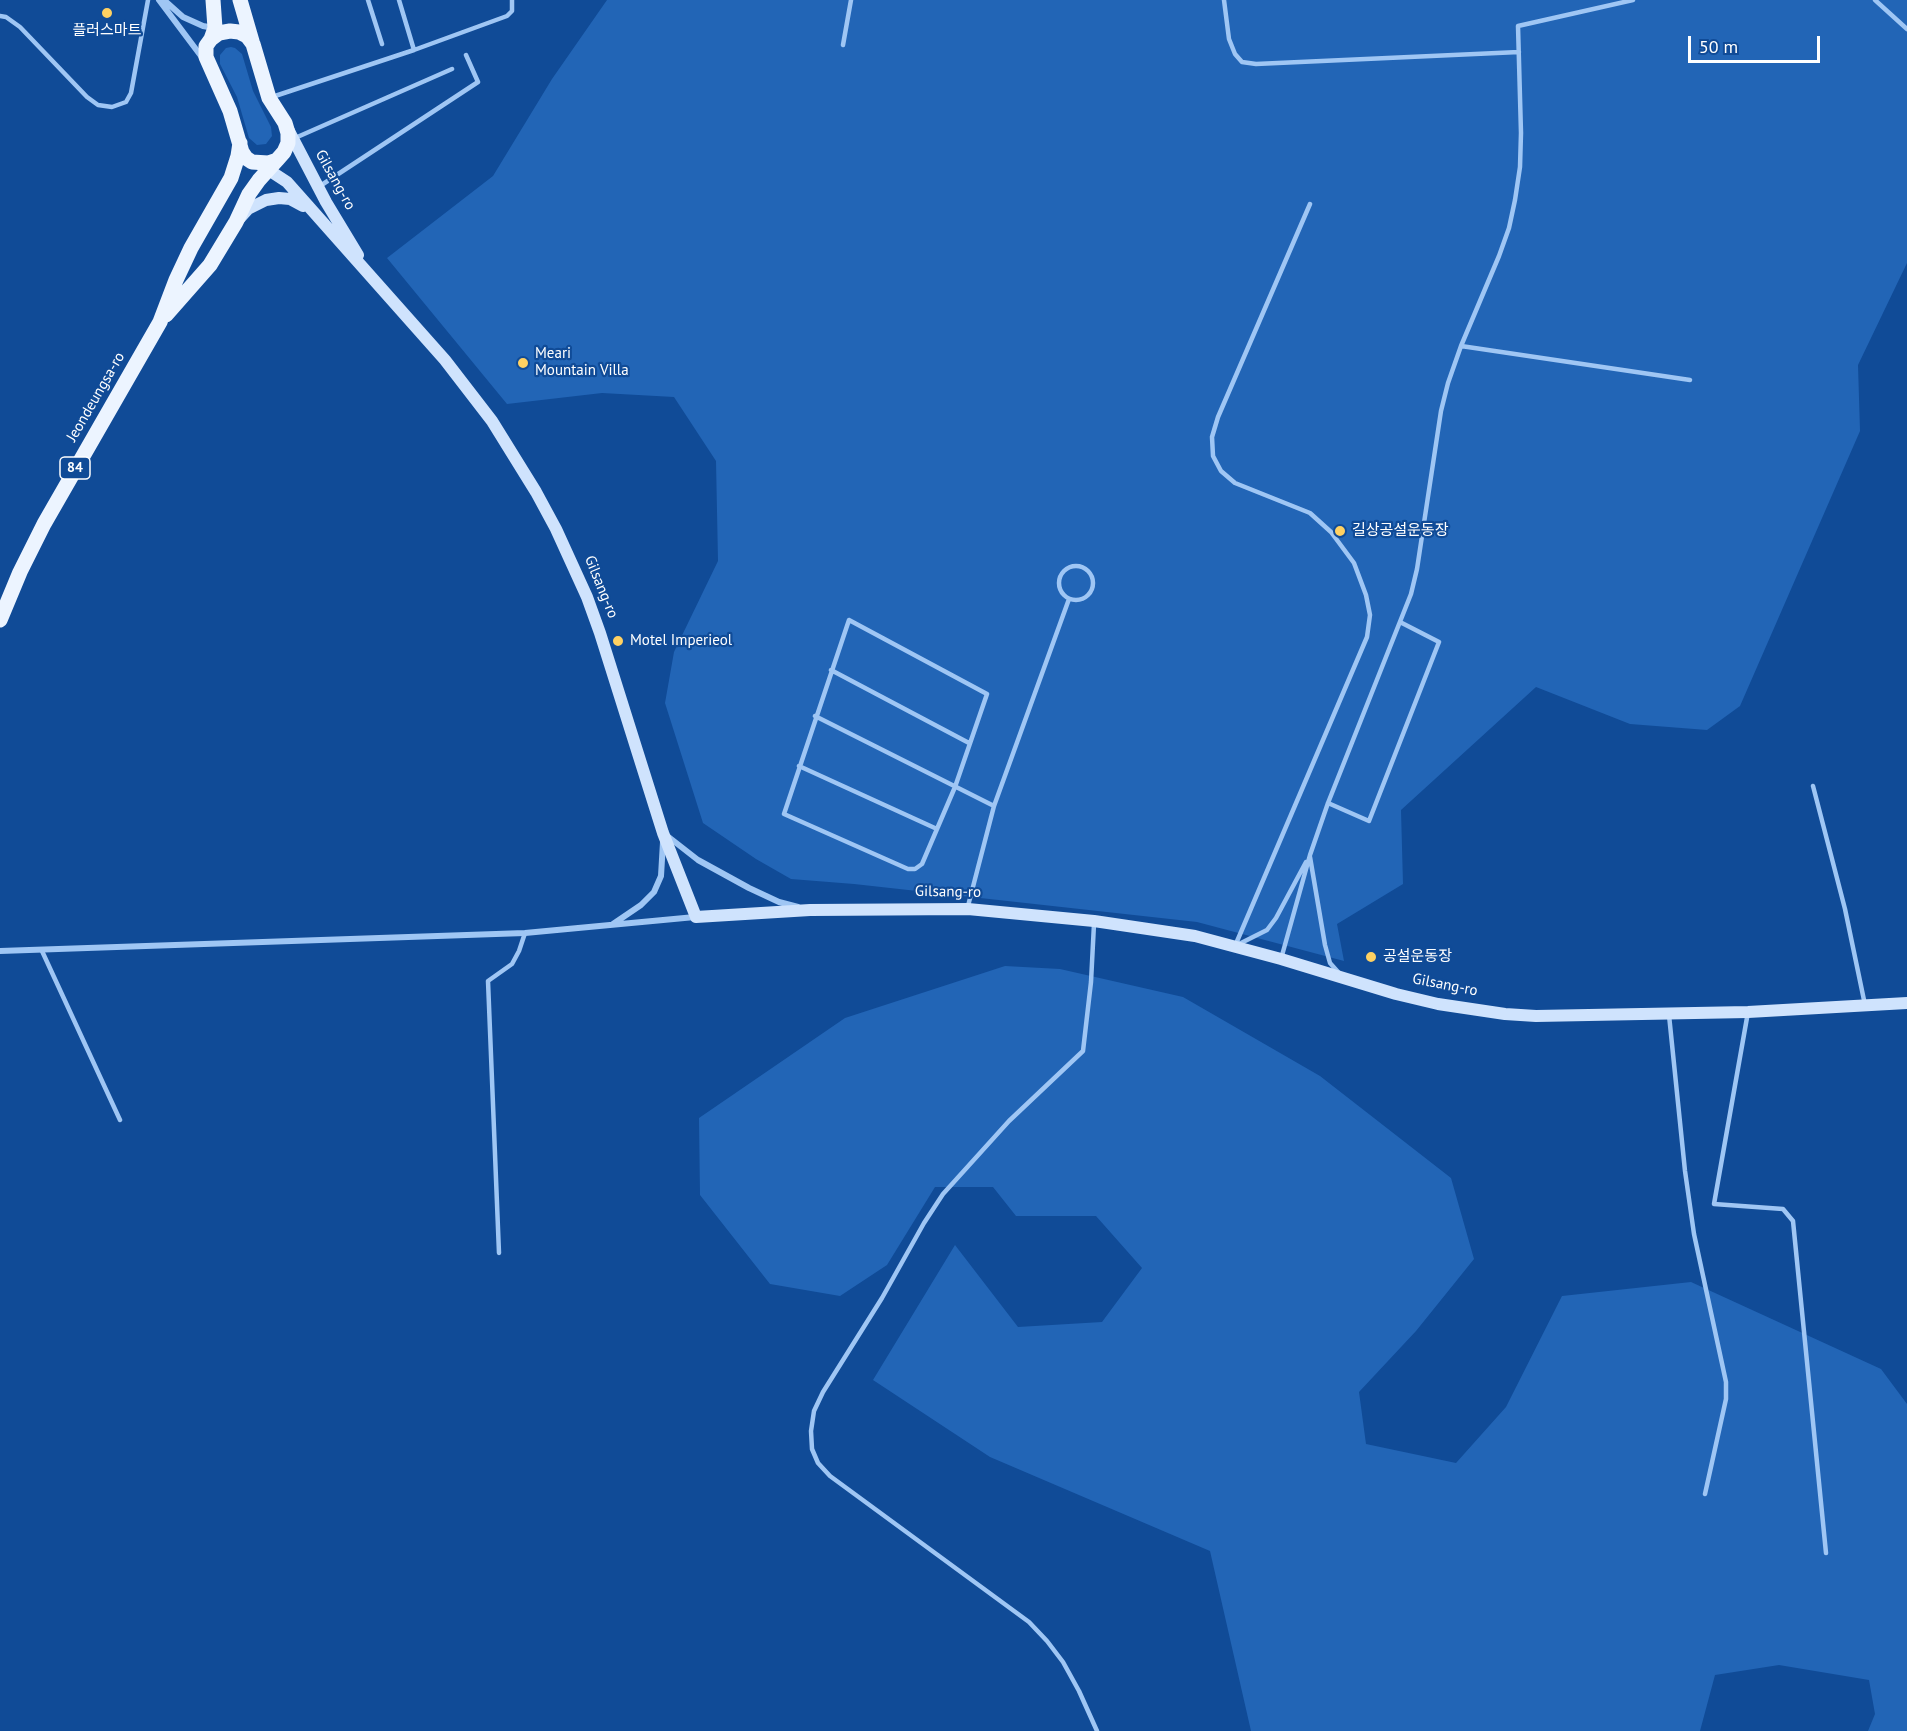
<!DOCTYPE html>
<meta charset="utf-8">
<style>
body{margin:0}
#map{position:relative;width:1907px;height:1731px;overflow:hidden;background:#104b97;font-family:"PT Sans",sans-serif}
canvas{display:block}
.scale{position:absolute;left:1688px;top:36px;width:132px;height:27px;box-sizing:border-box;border:3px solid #fff;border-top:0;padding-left:8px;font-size:18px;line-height:21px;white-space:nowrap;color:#fff;-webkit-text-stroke:4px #104b97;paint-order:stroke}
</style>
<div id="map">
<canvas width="1907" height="1731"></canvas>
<div class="scale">50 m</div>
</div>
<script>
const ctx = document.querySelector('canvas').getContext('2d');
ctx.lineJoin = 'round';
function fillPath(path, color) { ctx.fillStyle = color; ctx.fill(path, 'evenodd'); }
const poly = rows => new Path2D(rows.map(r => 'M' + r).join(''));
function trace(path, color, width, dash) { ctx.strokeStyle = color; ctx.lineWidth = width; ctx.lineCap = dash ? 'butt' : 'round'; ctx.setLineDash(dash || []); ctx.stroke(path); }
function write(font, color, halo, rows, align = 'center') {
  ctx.font = font + ' "PT Sans","Noto Sans KR",sans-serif'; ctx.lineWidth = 4.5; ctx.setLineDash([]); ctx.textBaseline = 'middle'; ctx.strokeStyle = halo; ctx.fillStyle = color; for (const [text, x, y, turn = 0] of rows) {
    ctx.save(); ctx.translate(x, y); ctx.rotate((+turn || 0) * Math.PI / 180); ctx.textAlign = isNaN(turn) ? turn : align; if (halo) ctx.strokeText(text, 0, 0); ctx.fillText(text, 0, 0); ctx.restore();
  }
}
const green = poly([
 [607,0,1907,0,1907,263,1858,365,1860,431,1740,706,1707,730,1630,724,1536,687,1401,810,1403,884,1337,924,1344,961,1197,922,854,884,791,879,756,859,703,823,665,703,674,652,718,561,716,461,674,397,602,393,507,404,387,258,493,176,552,79],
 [231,47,235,48,242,54,253,91,271,127,272,136,266,144,257,145,249,138,237,97,220,64,220,55,226,48],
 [1005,966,1060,969,1183,997,1320,1076,1451,1178,1474,1259,1416,1331,1359,1392,1366,1444,1456,1463,1506,1407,1562,1296,1691,1282,1881,1369,1907,1404,1907,1731,1868,1731,1875,1714,1869,1680,1779,1665,1715,1675,1700,1731,1251,1731,1210,1551,990,1457,873,1380,955,1245,1018,1327,1102,1322,1142,1268,1096,1216,1016,1216,993,1187,935,1187,887,1265,840,1296,770,1284,700,1195,699,1118,845,1018]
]);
const lane = poly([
 [368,0,382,44],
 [399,0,414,50],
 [1224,0,1229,39,1235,54,1242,62,1256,64,1519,52],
 [1875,0,1907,29],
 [0,16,6,17,20,27,87,97,98,105,112,107,126,102,131,93,148,0],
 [843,45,851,0],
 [272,97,414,50,507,16,512,11,512,0],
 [295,138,452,69],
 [320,186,478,82,466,55],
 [1461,346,1690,380],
 '1059 583a17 17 0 1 1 34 0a17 17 0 1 1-34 0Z',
 [849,620,987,694,955,787,922,864,915,869,908,869,784,814,849,620],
 [831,670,969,743],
 [815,716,994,806],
 [799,766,937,829],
 [1813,786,1845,909,1865,1005],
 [1328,803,1369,821,1439,642,1400,622],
 [1310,857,1325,945,1330,963,1339,973],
 [968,906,994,806,1069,599],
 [1094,924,1091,982,1083,1051,1009,1121,943,1194,924,1223,882,1298,823,1392,814,1411,811,1431,812,1449,818,1463,830,1476,1029,1622,1047,1641,1063,1662,1079,1691,1097,1731],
 [1237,945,1267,930,1276,918,1306,862],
 [1235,946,1367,637,1370,615,1366,595,1354,563,1331,532,1310,513,1235,483,1221,471,1213,456,1212,437,1218,417,1310,204],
 [42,951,120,1120],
 [1281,959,1310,855,1328,803,1411,594,1417,569,1441,411,1448,383,1461,346,1499,256,1509,228,1515,200,1520,167,1521,133,1518,26,1633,0],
 [1748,1012,1714,1204,1783,1209,1793,1221,1826,1553],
 [1669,1015,1685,1171,1694,1234,1726,1382,1726,1399,1705,1494],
 [499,1253,488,981,512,964,519,951,525,933]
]);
const street = poly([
 [159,0,204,60],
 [164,0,183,17,203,26,214,28],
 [666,835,698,860,749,888,779,902,798,907],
 [613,924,641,905,654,892,661,876,663,842],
 [0,951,525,933,695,917]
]);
const secondary = poly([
 [289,131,326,202,358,255],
 [261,165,287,182,445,360,492,421,536,492,556,529,587,597,600,633,663,833,696,917,810,910,968,909,1094,921,1195,936,1281,959,1396,994,1438,1004,1505,1014,1536,1016,1748,1012,1907,1003],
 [239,219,248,209,266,200,279,198,290,199,303,206]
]);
const primary = poly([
 [240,0,252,41],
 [230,31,239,32,247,36,253,44,269,98,285,123,288,133,288,143,284,152,277,160,268,163,252,162,246,158,242,152,230,111,206,57,206,46,211,39,219,33,230,31],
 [211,39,215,28,213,0],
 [166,315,210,265,236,222,249,194,259,180,277,160],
 [0,620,20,572,44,524,160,322,176,280,191,248,231,178,238,156,240,143]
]);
const markers = [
 [107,13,6,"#ffd162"],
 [523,363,6,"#ffd162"],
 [1340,531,6,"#ffd162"],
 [618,641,6,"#ffd162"],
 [1371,957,6,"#ffd162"]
];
const shields = [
 [75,468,30]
];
const shieldNames = [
 ["84",75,468]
];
const poiNames = [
 ["플러스마트",107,31,"center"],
 ["Meari",535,354],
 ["Mountain Villa",535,371],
 ["길상공설운동장",1352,531],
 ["Motel Imperieol",630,641],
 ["공설운동장",1383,957]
];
const streetNames = [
 ["Gilsang-ro",335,180,61],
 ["Jeondeungsa-ro",96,397,-60],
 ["Gilsang-ro",601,587,68],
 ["Gilsang-ro",948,892,1],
 ["Gilsang-ro",1445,985,11]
];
fillPath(green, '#2265b6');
trace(lane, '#9fc6f4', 4.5);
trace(street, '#9fc6f4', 6);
trace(secondary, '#cfe3fd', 12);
trace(primary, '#ecf4ff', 15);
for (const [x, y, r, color] of markers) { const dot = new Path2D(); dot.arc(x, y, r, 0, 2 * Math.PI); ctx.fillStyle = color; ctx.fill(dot); trace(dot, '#104b97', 2); }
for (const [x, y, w] of shields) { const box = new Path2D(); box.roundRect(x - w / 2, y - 11, w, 22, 4.5); ctx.fillStyle = '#104b97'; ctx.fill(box); trace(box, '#fff', 1.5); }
write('bold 14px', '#fff', null, shieldNames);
write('15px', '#fff', '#104b97', poiNames, 'left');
write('15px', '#fff', '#104b97', streetNames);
</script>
